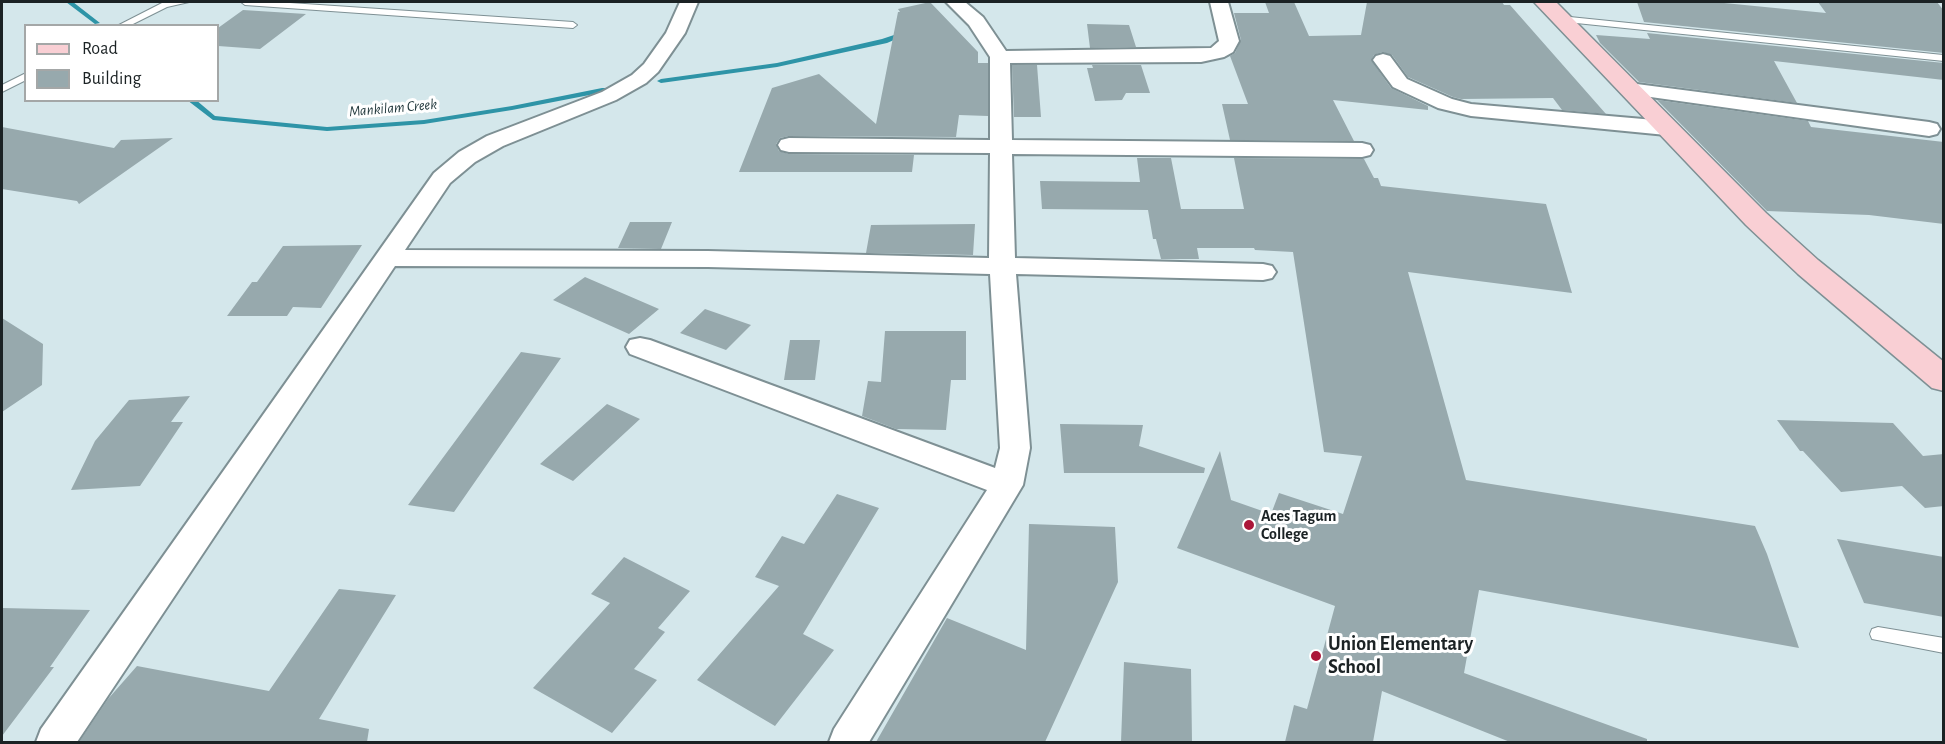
<!DOCTYPE html>
<style>
body{margin:0}
#map{position:relative;width:1945px;height:744px;overflow:hidden;background:#d4e7eb;font-family:"Alegreya Sans",sans-serif}
canvas{display:block}
.frame{position:absolute;inset:0;border:3px solid #1b2224;pointer-events:none}
.legend{position:absolute;left:24px;top:24px;width:195px;height:78px;box-sizing:border-box;background:#fff;border:2px solid #a4a7a7;margin:0;padding:8px 10px;list-style:none;font-size:18px;color:#1b2224}
.legend li{display:flex;align-items:center;gap:12px;height:30px}
.legend b{width:30px;border:2px solid #a4a7a7}
</style>
<div id="map">
<canvas width="1945" height="744"></canvas>
<div class="frame"></div>
<ul class="legend">
<li><b style="height:8px;background:#f9cfd4"></b>Road</li>
<li><b style="height:16px;background:#97a9ad"></b>Building</li>
</ul>
</div>
<script>
const ctx = document.querySelector('canvas').getContext('2d');
ctx.lineJoin = 'round';
const poly = rows => new Path2D(rows.map(r => 'M' + r).join(''));
function fillPath(path, color) { ctx.fillStyle = color; ctx.fill(path, 'evenodd'); }
function trace(path, color, width, dash) { ctx.strokeStyle = color; ctx.lineWidth = width; ctx.lineCap = dash ? 'butt' : 'round'; ctx.setLineDash(dash || []); ctx.stroke(path); }
function write(font, color, halo, rows, align = 'center') {
  ctx.font = font + ' "Alegreya Sans",sans-serif'; ctx.lineWidth = 6; ctx.setLineDash([]); ctx.textBaseline = 'middle'; ctx.strokeStyle = halo; ctx.fillStyle = color; for (const [text, x, y, turn = 0] of rows) {
    ctx.save(); ctx.translate(x, y); ctx.rotate((+turn || 0) * Math.PI / 180); ctx.textAlign = isNaN(turn) ? turn : align; if (halo) ctx.strokeText(text, 0, 0); ctx.fillText(text, 0, 0); ctx.restore();
  }
}
const stream = poly([
 [66,2,73,2,100,23,95,24,66,2],
 [906,31,908,32,908,34,887,43,777,67,661,83,657,81,661,79,777,63,882,39,906,31],
 [602,88,605,88,605,92,512,110,424,124,327,131,213,120,187,100,196,100,215,116,327,127,424,120,512,106,602,88]
]);
const building = poly([
 [930,2,978,52,978,63,988,63,988,116,959,115,956,137,789,136,780,138,776,144,779,151,789,154,914,155,912,172,739,172,772,88,819,74,876,124,898,12,900,12,898,9],
 [1265,2,1294,2,1309,36,1361,35,1367,2,1502,2,1504,5,1510,5,1606,114,1562,110,1553,98,1461,99,1453,97,1408,77,1392,55,1382,52,1374,55,1371,60,1391,88,1428,106,1428,110,1333,100,1354,141,1230,140,1222,104,1248,104,1230,56,1235,53,1241,40,1234,13,1269,13],
 [1637,2,1714,2,1826,13,1818,2,1937,2,1944,11,1944,53,1644,22],
 [243,10,306,14,260,49,218,46,218,28],
 [1087,24,1129,25,1136,47,1090,48],
 [1647,33,1944,63,1944,80,1774,61,1797,103,1639,82,1600,43,1596,35,1650,39],
 [1012,65,1037,65,1041,117,1014,117],
 [1092,65,1141,65,1150,93,1126,93,1122,100,1095,101,1087,68,1093,68],
 [1657,100,1808,121,1811,127,1944,142,1944,224,1869,215,1767,211],
 [2,127,114,148,121,140,173,138,79,204,77,201,2,189],
 [1137,158,1171,158,1181,209,1244,209,1234,158,1364,159,1374,178,1378,178,1381,186,1546,204,1572,293,1408,272,1466,480,1755,526,1767,554,1799,648,1479,590,1464,673,1647,739,1647,742,1510,742,1382,691,1373,742,1285,742,1294,705,1307,709,1335,606,1177,548,1220,451,1231,500,1271,514,1279,493,1343,514,1362,456,1324,452,1293,252,1255,250,1254,248,1197,248,1199,259,1161,259,1156,239,1153,239,1148,210,1042,209,1040,181,1140,182],
 [630,222,672,222,661,249,618,248],
 [975,224,973,255,866,253,871,225],
 [362,245,321,308,293,307,287,316,227,316,252,282,257,282,283,246],
 [585,277,615,290,659,309,629,334,553,300],
 [705,309,751,325,726,350,680,333],
 [2,318,43,344,42,385,2,412],
 [885,331,966,331,966,380,951,380,946,430,896,429,862,416,868,381,881,382],
 [790,340,820,340,815,380,784,380],
 [521,352,561,358,454,512,408,505],
 [190,396,171,422,183,422,140,486,71,490,95,441,129,400],
 [607,404,640,419,573,481,540,464],
 [1777,420,1893,423,1923,456,1944,454,1944,506,1925,508,1902,486,1841,492,1803,451,1800,451],
 [1060,424,1143,425,1139,446,1205,468,1204,473,1064,473],
 [837,494,879,508,803,634,834,650,775,726,697,680,779,586,755,577,782,536,804,544],
 [1029,524,1115,527,1118,582,1045,742,876,742,947,618,1026,650],
 [1837,539,1944,557,1944,617,1864,603],
 [624,557,690,591,658,628,665,632,634,669,657,680,612,733,533,688,610,603,591,594],
 [339,589,396,595,319,719,369,729,367,742,79,742,108,699,137,666,269,691],
 [2,608,90,610,50,667,54,667,2,736],
 [1124,662,1191,669,1192,742,1121,742]
]);
const lane = poly([
 [171,2,189,2,167,7,129,26,117,26,162,3,171,2],
 [241,2,275,2,573,22,577,25,573,28,245,5,241,2],
 [1560,16,1943,55,1944,61,1557,21,1557,17,1560,16],
 [26,73,26,80,2,92,2,85,26,73],
 [1878,627,1944,638,1944,653,1872,639,1870,634,1872,629,1878,627]
]);
const street = poly([
 [680,2,698,2,685,33,658,72,646,83,616,100,503,146,475,162,450,183,405,250,708,251,989,258,990,153,789,152,781,150,778,145,781,140,789,138,990,140,990,57,969,25,946,2,965,2,983,17,1006,51,1211,48,1219,41,1210,2,1228,2,1239,41,1233,52,1224,57,1201,62,1010,63,1012,140,1362,143,1370,145,1373,150,1370,155,1362,157,1012,154,1015,258,1263,264,1272,266,1276,272,1272,278,1263,280,1016,274,1030,448,1023,485,869,742,829,742,834,729,987,490,630,354,626,347,630,340,640,338,650,340,995,468,1000,448,990,274,708,267,395,266,77,742,36,742,41,729,434,173,459,152,487,136,602,92,632,75,644,64,666,33,680,2],
 [1383,54,1390,56,1407,79,1452,99,1471,104,1666,121,1674,123,1677,128,1674,133,1666,135,1471,116,1438,108,1393,87,1373,60,1376,56,1383,54],
 [1629,83,1929,122,1937,124,1940,129,1937,134,1929,136,1622,93,1619,89,1622,85,1629,83]
]);
const secondary = poly([
 [1534,2,1556,2,1766,213,1818,260,1944,362,1944,391,1932,388,1798,274,1746,225,1534,2]
]);
const markers = [
 [1249,525,6,"#ab1639"],
 [1316,656,6,"#ab1639"]
];
const farWaternames = [
 ["Mankilam Creek",393,108,-5]
];
const poiNames = [
 ["Aces Tagum",1261,516],
 ["College",1261,534]
];
const nearPoinames = [
 ["Union Elementary",1328,644],
 ["School",1328,667]
];
fillPath(stream, '#2e94a7');
fillPath(building, '#97a9ad');
trace(lane, '#7e9094', 2);
trace(street, '#7e9094', 4);
trace(secondary, '#7e9094', 3);
fillPath(lane, '#fff');
fillPath(street, '#fff');
fillPath(secondary, '#f9cfd4');
for (const [x, y, r, color] of markers) { const dot = new Path2D(); dot.arc(x, y, r, 0, 2 * Math.PI); ctx.fillStyle = color; ctx.fill(dot); trace(dot, '#fff', 2); }
write('italic 15px', '#1e3539', '#fff', farWaternames);
write('bold 16px', '#1b2224', '#fff', poiNames, 'left');
write('bold 20px', '#1b2224', '#fff', nearPoinames, 'left');
</script>
